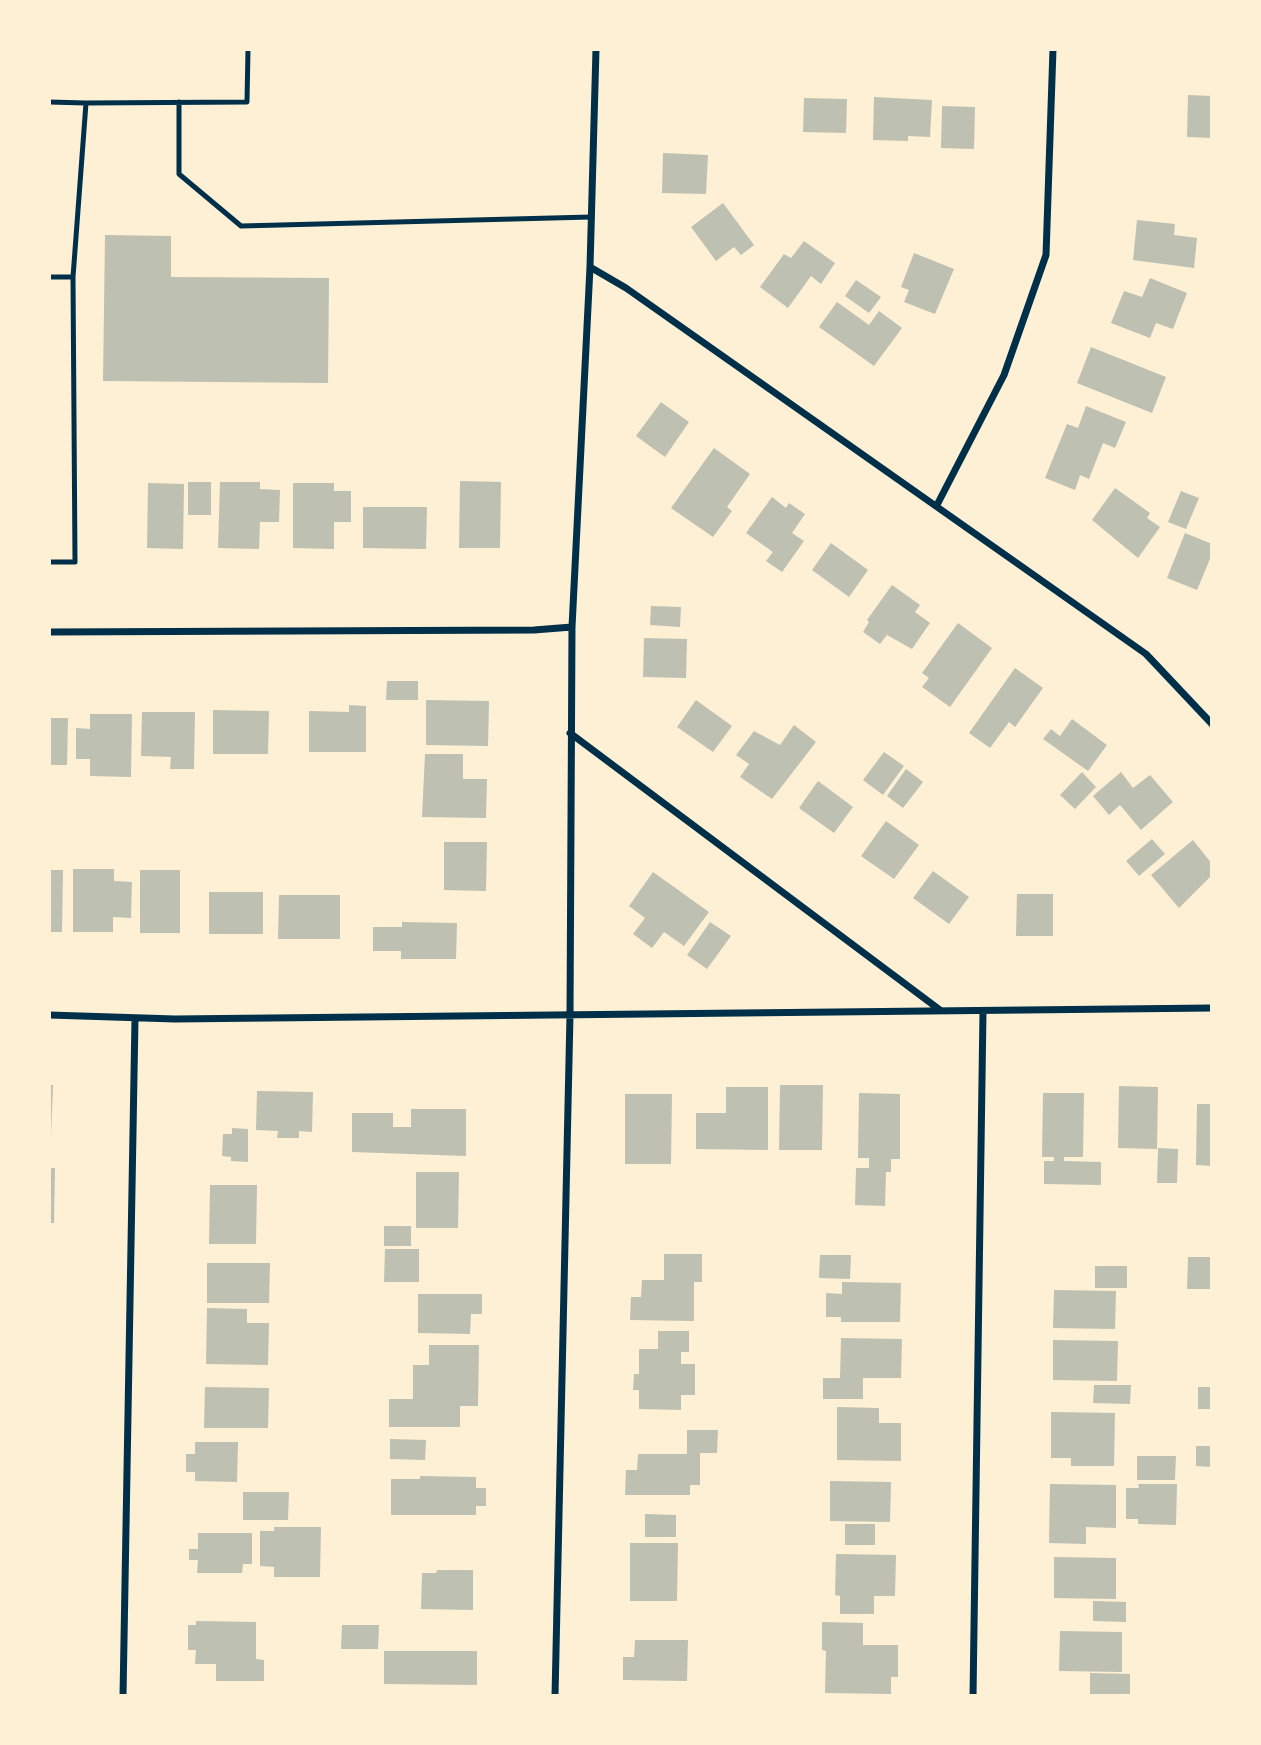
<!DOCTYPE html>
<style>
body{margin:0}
#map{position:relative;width:1261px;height:1745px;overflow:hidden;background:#fdf0d5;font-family:"Titillium Web",sans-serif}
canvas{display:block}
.frame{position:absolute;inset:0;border:51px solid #fdf0d5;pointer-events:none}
</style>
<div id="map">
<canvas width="1261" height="1745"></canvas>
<div class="frame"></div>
</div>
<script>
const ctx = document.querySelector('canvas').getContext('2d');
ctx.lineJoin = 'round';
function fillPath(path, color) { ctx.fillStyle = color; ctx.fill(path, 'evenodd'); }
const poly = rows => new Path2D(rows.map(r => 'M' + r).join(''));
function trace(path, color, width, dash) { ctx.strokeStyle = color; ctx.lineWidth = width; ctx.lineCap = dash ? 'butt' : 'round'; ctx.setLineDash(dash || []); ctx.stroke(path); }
const building = poly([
 [1188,95,1212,96,1212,138,1187,137],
 [874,97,932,100,930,137,908,136,908,141,873,140],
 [804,98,847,99,846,133,803,132],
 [942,106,975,107,974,149,941,148],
 [663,153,708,155,706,194,662,193],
 [723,203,754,245,741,255,734,247,716,261,691,227],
 [1137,220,1175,224,1174,235,1197,238,1194,268,1133,260],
 [105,235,171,236,171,277,329,278,328,383,103,381],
 [804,241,835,263,821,284,811,276,788,308,760,287,784,254,791,258],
 [914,253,954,269,935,314,904,302,909,290,901,287],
 [1150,278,1187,293,1173,329,1156,323,1150,338,1111,323,1124,291,1142,297],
 [856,280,881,297,869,313,845,296],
 [837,302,869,325,879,311,902,328,874,366,819,327],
 [1091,347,1166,377,1152,413,1077,383],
 [661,402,689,422,665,457,636,436],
 [1086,406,1126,422,1115,448,1103,443,1089,479,1080,475,1075,490,1045,478,1067,424,1078,428],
 [714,448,750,474,727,507,732,511,713,537,671,508],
 [460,481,501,482,500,548,459,548],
 [188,482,211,482,211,515,188,515],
 [220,482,260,482,260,489,280,490,279,522,260,522,259,549,218,548],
 [148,483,184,484,183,549,147,548],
 [293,483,334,483,334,491,351,491,351,522,334,522,334,549,293,548],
 [1115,488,1150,513,1147,518,1160,527,1138,558,1092,520],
 [1181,491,1199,498,1186,529,1168,522],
 [772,497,786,508,789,503,805,514,792,533,804,541,782,572,766,561,773,552,746,533],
 [363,507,427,507,426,549,363,548],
 [1185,533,1212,544,1212,554,1197,590,1167,578],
 [831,543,868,570,849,597,812,570],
 [892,585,920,605,915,612,930,623,912,649,887,635,880,644,863,632,869,622,867,620],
 [651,606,681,607,680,627,650,625],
 [958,623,992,648,950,707,922,687,929,678,922,673],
 [644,638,687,639,686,678,643,677],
 [1015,668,1043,688,1015,727,1009,722,990,748,969,733],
 [387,681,418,681,418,700,386,700],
 [426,700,489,701,488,746,426,745],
 [696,700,732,726,713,752,677,727],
 [349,705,366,706,366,752,309,752,309,711,349,712],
 [213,710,269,711,268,754,213,754],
 [142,712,195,712,194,769,170,769,171,757,141,756],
 [90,714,132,714,131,777,90,776,90,759,76,759,76,728,90,729],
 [49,718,68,718,67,765,49,765],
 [1072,719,1107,745,1088,771,1043,739,1051,729,1060,736],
 [794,725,816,742,772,799,740,777,749,764,736,755,754,731,780,745],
 [884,752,904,766,883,795,863,780],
 [425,754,463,754,463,779,487,779,486,818,422,817],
 [906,769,923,782,903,808,887,796],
 [1082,772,1096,787,1075,809,1060,795],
 [1121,772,1133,788,1150,775,1173,802,1141,830,1120,805,1109,815,1093,796],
 [818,781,853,807,834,833,799,808],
 [886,821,919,845,894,879,861,856],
 [1152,839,1165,854,1139,876,1126,861],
 [1193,840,1212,864,1212,875,1179,908,1151,875],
 [444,842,487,842,486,891,444,890],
 [73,869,114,869,114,881,132,882,131,918,113,917,113,932,73,932],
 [49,870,63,870,62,932,49,932],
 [140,870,180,870,180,933,140,933],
 [933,871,969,897,949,924,913,898],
 [653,872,709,912,684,946,664,932,652,948,633,934,645,918,629,906],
 [209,892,263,892,263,934,209,934],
 [1017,894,1053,894,1053,936,1016,936],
 [279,895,340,895,340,939,278,939],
 [402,922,457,923,456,959,401,959,401,951,373,951,373,927,402,927],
 [710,922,731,936,707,969,687,955],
 [49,1085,53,1085,51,1137,49,1137],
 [780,1085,823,1085,822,1150,779,1150],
 [1119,1086,1158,1087,1157,1149,1118,1148],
 [726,1087,768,1087,768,1150,696,1149,696,1113,726,1113],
 [257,1091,313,1092,312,1132,299,1131,299,1138,277,1138,278,1131,256,1130],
 [859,1093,900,1094,900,1159,891,1159,891,1172,886,1172,885,1206,855,1205,856,1168,869,1168,869,1158,858,1158],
 [1043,1093,1084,1093,1083,1157,1064,1157,1064,1161,1101,1162,1101,1185,1044,1184,1044,1161,1054,1161,1054,1157,1042,1157],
 [625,1094,672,1094,671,1164,625,1164],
 [1197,1104,1212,1104,1212,1166,1196,1165],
 [411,1109,466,1109,466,1156,352,1152,352,1113,393,1113,393,1127,411,1127],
 [232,1128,248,1129,248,1162,231,1161,231,1157,222,1156,223,1134,232,1134],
 [1158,1148,1178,1149,1177,1183,1157,1183],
 [49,1168,55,1168,54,1223,49,1223],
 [416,1172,459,1172,458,1228,416,1228],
 [210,1185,257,1185,256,1244,209,1244],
 [384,1226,411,1226,411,1246,384,1246],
 [385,1249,419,1249,419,1282,384,1282],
 [664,1254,702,1254,702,1282,694,1282,694,1321,630,1320,631,1297,641,1297,642,1280,664,1280],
 [820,1255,851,1255,850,1279,819,1278],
 [1188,1257,1212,1257,1212,1289,1187,1289],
 [207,1263,270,1263,269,1303,207,1303],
 [1095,1266,1127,1266,1127,1288,1095,1288],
 [842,1282,901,1283,900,1322,841,1322,841,1317,826,1317,826,1293,842,1294],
 [1054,1290,1116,1291,1115,1329,1053,1328],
 [418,1294,482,1294,482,1314,471,1314,470,1334,418,1333],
 [207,1308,247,1309,247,1323,269,1323,268,1365,206,1364],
 [658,1331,689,1331,689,1352,681,1352,681,1364,695,1364,695,1395,681,1395,681,1410,639,1409,639,1390,633,1390,634,1374,639,1374,639,1349,658,1349],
 [841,1338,902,1339,901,1378,863,1378,863,1399,823,1399,823,1378,840,1378],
 [1053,1340,1118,1341,1117,1381,1053,1380],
 [429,1345,479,1345,478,1406,460,1406,460,1427,389,1427,389,1399,413,1399,413,1365,429,1365],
 [1094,1385,1131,1385,1130,1404,1093,1403],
 [205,1387,269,1388,268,1428,204,1428],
 [1198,1387,1212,1387,1212,1409,1198,1409],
 [837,1407,879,1408,879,1423,901,1423,901,1461,837,1460],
 [1051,1412,1115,1413,1114,1466,1071,1466,1071,1458,1051,1458],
 [687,1430,718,1430,717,1453,700,1453,700,1485,690,1485,690,1495,625,1495,626,1470,637,1470,638,1454,687,1454],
 [390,1439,426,1440,425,1460,390,1459],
 [195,1442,238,1442,237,1482,195,1481,195,1472,186,1472,186,1454,195,1454],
 [1196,1446,1212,1446,1212,1467,1196,1466],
 [1137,1456,1176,1456,1175,1480,1137,1480],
 [420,1476,476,1477,476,1488,486,1488,486,1506,476,1506,476,1515,391,1515,391,1479,420,1479],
 [830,1481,891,1482,890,1522,830,1521],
 [1050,1484,1116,1485,1116,1528,1086,1527,1086,1544,1049,1543],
 [1138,1484,1177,1484,1176,1525,1138,1524,1138,1519,1126,1519,1126,1488,1139,1488],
 [243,1492,289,1492,288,1520,243,1520],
 [645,1514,676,1515,676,1537,645,1537],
 [845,1524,875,1524,875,1545,845,1545],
 [274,1527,321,1527,320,1577,274,1577,274,1567,260,1566,260,1531,274,1531],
 [198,1533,252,1533,252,1564,243,1564,242,1573,197,1573,198,1560,189,1560,189,1549,198,1549],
 [630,1543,678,1543,677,1601,630,1601],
 [836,1554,896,1555,895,1596,874,1596,874,1614,840,1614,840,1596,835,1595],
 [1054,1557,1116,1558,1116,1599,1054,1598],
 [437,1570,473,1570,473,1610,421,1609,422,1573,436,1573],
 [1093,1601,1126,1602,1126,1622,1093,1621],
 [196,1621,256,1622,256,1659,264,1660,264,1681,216,1681,216,1664,195,1664,196,1650,188,1650,188,1625,196,1625],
 [822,1622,863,1623,863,1645,898,1645,898,1677,891,1677,891,1694,825,1693,826,1651,822,1650],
 [342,1625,379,1625,378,1649,341,1649],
 [1060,1631,1122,1632,1122,1672,1059,1671],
 [635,1640,688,1640,687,1681,623,1680,623,1657,634,1657],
 [384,1651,477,1651,477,1685,384,1684],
 [1090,1673,1130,1674,1130,1696,1090,1696]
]);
const service = poly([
 [49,102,86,103],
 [179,102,179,174,241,226,591,217],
 [49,277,73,277,86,103,247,102,248,49],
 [49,562,75,562,73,277]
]);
const minor = poly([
 [590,267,626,288,1146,654,1212,724],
 [937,505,1004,375,1046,255,1053,49],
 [49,632,534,630,572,627],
 [570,733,940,1010],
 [49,1015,175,1019,1212,1008],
 [123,1696,135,1019],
 [555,1696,570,1015,572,627,590,267,596,49],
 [973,1696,983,1011]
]);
fillPath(building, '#bec0b2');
trace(service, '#003049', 5);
trace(minor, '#003049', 7);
</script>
